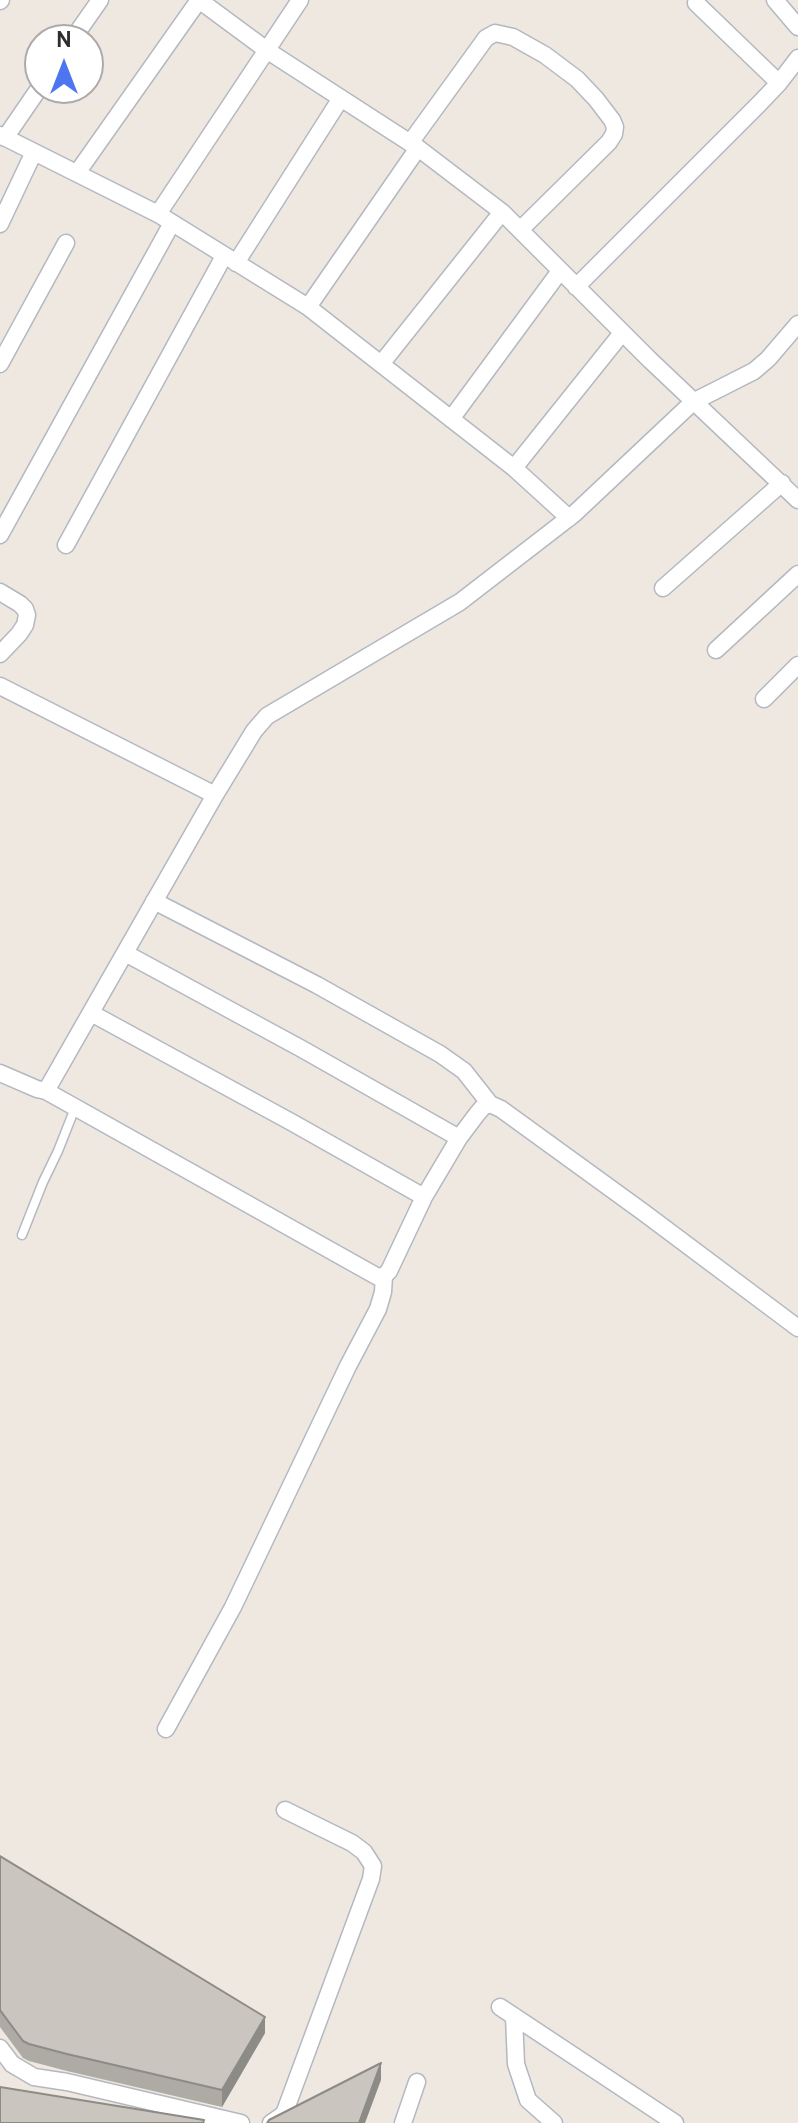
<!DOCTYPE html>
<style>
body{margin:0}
#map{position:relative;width:798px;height:2123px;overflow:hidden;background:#eee8e1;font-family:Overpass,sans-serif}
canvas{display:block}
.north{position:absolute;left:24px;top:24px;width:80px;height:80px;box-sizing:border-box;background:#fff;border:2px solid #ababab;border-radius:50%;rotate:0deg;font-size:22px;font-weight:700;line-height:32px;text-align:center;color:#2e2e2e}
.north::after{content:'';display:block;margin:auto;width:28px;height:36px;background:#4c75f0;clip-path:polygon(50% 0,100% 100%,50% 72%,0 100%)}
</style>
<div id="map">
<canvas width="798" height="2123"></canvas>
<div class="north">N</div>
</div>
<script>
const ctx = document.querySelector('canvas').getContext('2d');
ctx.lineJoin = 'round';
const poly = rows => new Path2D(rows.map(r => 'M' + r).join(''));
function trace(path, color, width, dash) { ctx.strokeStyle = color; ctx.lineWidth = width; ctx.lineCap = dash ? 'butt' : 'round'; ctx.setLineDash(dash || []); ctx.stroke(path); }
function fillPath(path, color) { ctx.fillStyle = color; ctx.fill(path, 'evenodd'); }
const lane = poly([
 [22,1235,43,1182,58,1151,75,1108]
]);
const street = poly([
 [199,0,268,51,418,148,502,212,650,360,798,500],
 [775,0,798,27],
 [0,1,1,0],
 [696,3,779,83],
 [72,40,100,0],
 [0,135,158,214,308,307,514,468,569,518],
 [5,138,40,87],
 [410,143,486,38,495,33,513,37,545,55,577,79,596,99,612,120,615,127,614,134,609,142,520,230],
 [77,173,199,0],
 [158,214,300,0],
 [0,224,34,152],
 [236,263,341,98],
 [576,287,759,104,779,83,798,58],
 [308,307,418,148],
 [0,364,66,243],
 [381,364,502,212],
 [451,419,560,271],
 [514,468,622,333],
 [0,535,172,223],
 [66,545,224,256],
 [663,588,782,483],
 [0,592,20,604,25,609,27,615,25,625,19,634,0,654],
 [716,650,798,574],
 [0,686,215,795],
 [764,699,798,665],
 [154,901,317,985,440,1054,464,1071,490,1104],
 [125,953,302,1049,459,1138],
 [91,1013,293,1123,424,1197],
 [0,1073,37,1089,46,1091,215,795,254,731,267,716,460,602,574,514,693,402,754,371,768,359,798,324],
 [46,1091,378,1277,384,1276,389,1271,424,1197,459,1138,477,1114,483,1107,490,1104,501,1109,643,1212,798,1328],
 [166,1729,233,1607,348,1366,378,1309,383,1292,384,1276],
 [500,2007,675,2123],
 [514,2016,516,2064,528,2100,554,2123],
 [0,2048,12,2064,34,2077,67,2082,241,2123],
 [271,2123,284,2114,371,1879,373,1866,364,1852,352,1843,285,1810],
 [403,2123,417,2082]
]);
const wall = poly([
 [0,1856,265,2033,222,2107,67,2071,29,2061,23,2058,0,2027]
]);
const shadedWall = poly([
 [265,2017,265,2033,222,2107,222,2090],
 [381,2063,381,2080,365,2123,359,2123]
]);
const building = poly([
 [0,1856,265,2017,222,2090,67,2054,29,2044,23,2041,0,2010,0,1856],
 [381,2063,359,2123,267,2123,269,2120,381,2063],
 [0,2087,204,2120,203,2123,0,2123,0,2087]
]);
trace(lane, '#b4b8c0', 11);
trace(street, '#b4b8c0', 19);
trace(lane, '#fff', 8);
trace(street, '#fff', 16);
fillPath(wall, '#aeaaa4');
fillPath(shadedWall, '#8d8b86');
fillPath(building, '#cac6bf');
trace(building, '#8d8b86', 2);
</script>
